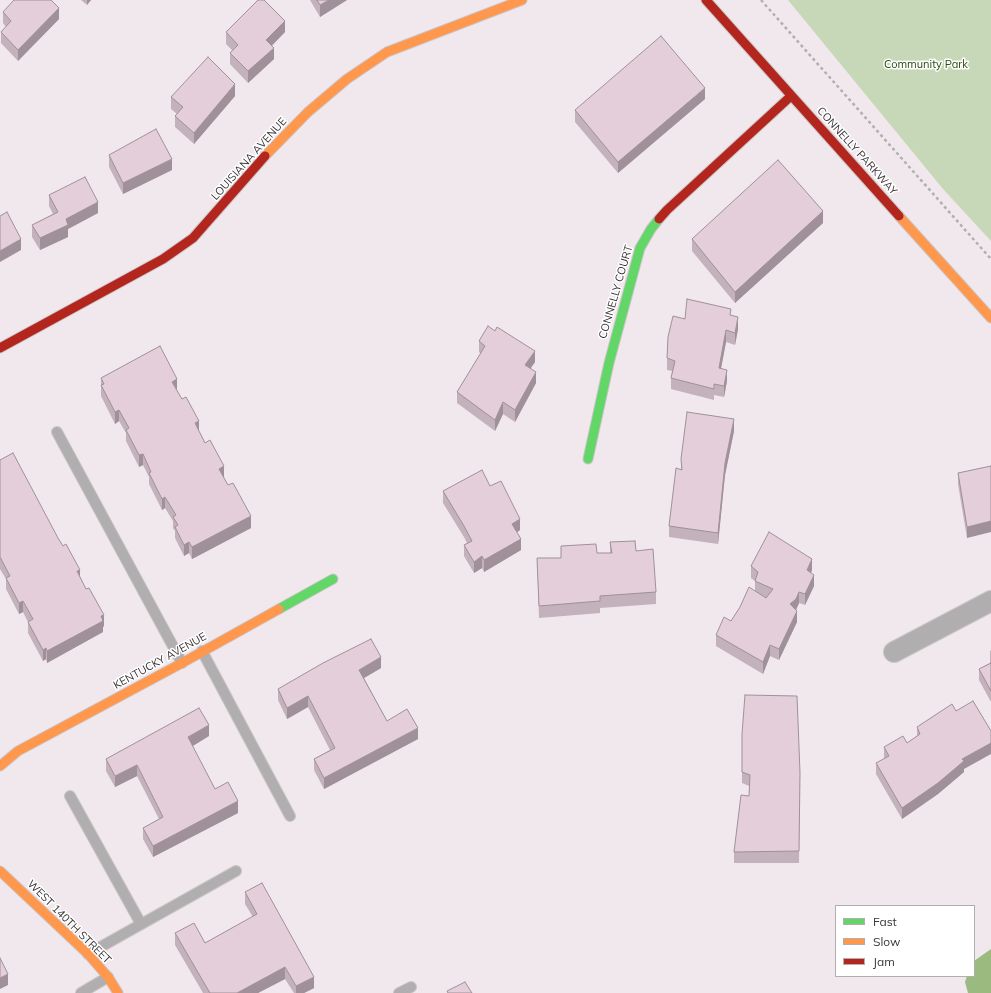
<!DOCTYPE html>
<style>
body{margin:0}
#map{position:relative;width:991px;height:993px;overflow:hidden;background:#f0e8ec;font-family:Mulish,sans-serif}
canvas{display:block}
.legend{position:absolute;left:835px;top:905px;width:140px;height:72px;box-sizing:border-box;background:#fff;border:1px solid #b0aeaf;margin:0;padding:5px 7px;list-style:none;font-size:12px;color:#3a3538}
.legend li{display:flex;align-items:center;gap:8px;height:20px}
.legend b{width:20px;border:1px solid #b0aeaf}
</style>
<div id="map">
<canvas width="991" height="993"></canvas>
<ul class="legend">
<li><b style="height:5px;background:#63d668"></b>Fast</li>
<li><b style="height:5px;background:#ff974d"></b>Slow</li>
<li><b style="height:5px;background:#b3261e"></b>Jam</li>
</ul>
</div>
<script>
const ctx = document.querySelector('canvas').getContext('2d');
ctx.lineJoin = 'round';
function fillPath(path, color) { ctx.fillStyle = color; ctx.fill(path, 'evenodd'); }
const poly = rows => new Path2D(rows.map(r => 'M' + r).join(''));
function trace(path, color, width, dash) { ctx.strokeStyle = color; ctx.lineWidth = width; ctx.lineCap = dash ? 'butt' : 'round'; ctx.setLineDash(dash || []); ctx.stroke(path); }
function write(font, color, halo, rows, align = 'center') {
  ctx.font = font + ' Mulish,sans-serif'; ctx.lineWidth = 3; ctx.setLineDash([]); ctx.textBaseline = 'middle'; ctx.strokeStyle = halo; ctx.fillStyle = color; for (const [text, x, y, turn = 0] of rows) {
    ctx.save(); ctx.translate(x, y); ctx.rotate((+turn || 0) * Math.PI / 180); ctx.textAlign = isNaN(turn) ? turn : align; if (halo) ctx.strokeText(text, 0, 0); ctx.fillText(text, 0, 0); ctx.restore();
  }
}
const green = poly([
 [788,0,991,0,991,241,943,189]
]);
const water = poly([
 [991,949,991,993,968,993,965,982,967,976,974,976,974,961]
]);
const path = poly([
 [761,0,991,259]
]);
const lane = poly([
 [57,432,182,663],
 [202,651,290,816],
 [70,796,141,924],
 [88,954,236,871],
 [81,993,108,977],
 [399,993,411,987]
]);
const street = poly([
 [894,652,991,601]
]);
const fast = poly([
 [588,459,609,363,640,248,651,229,659,219],
 [279,609,333,579]
]);
const slow = poly([
 [265,156,308,112,347,79,387,52,522,0],
 [899,216,991,318],
 [0,766,18,751,182,663,279,609],
 [0,871,88,954,108,977,118,993]
]);
const jam = poly([
 [706,0,899,216],
 [659,219,667,210,791,96],
 [0,348,163,259,193,238,265,156]
]);
const wall = poly([
 [81,0,91,0,87,5],
 [310,0,347,0,320,17],
 [3,12,59,19,18,61,1,43,1,32,6,27,3,23],
 [226,32,285,32,272,46,274,59,248,83,230,64,230,53,232,50,226,44],
 [235,96,194,144,175,127,175,116,177,114,171,109,171,97],
 [705,99,618,173,575,122,575,110],
 [109,155,172,170,123,194,109,167],
 [49,195,98,213,68,229,68,237,40,250,32,237,32,225,53,214,49,206],
 [823,223,735,303,692,251,692,239],
 [731,316,738,329,735,345,726,342,721,368,727,381,724,397,714,395,714,400,671,389,671,378,672,371,667,370,667,358,685,319],
 [495,331,535,362,531,368,536,383,515,422,503,414,495,431,457,403,457,392,481,354,479,352,479,341],
 [101,378,177,390,251,528,192,559,189,553,184,556,175,538,175,531,173,528,173,521,165,508,162,510,149,484,149,477,143,465,139,467,126,441,126,433,119,421,115,424,101,396],
 [734,431,725,475,718,544,669,537,669,526,681,470,681,459],
 [0,460,58,538,80,578,104,626,103,627,103,632,47,663,46,659,43,661,28,633,28,622,23,612,19,614,6,589,6,579,0,569],
 [991,466,967,538,958,484,958,473],
 [490,486,520,530,517,532,521,550,484,572,482,568,474,573,464,556,464,545,467,543,464,537,443,503,443,491],
 [610,542,636,551,656,592,656,604,600,608,600,613,539,618,537,558,561,558,597,553,610,553],
 [751,566,812,570,811,573,814,586,805,605,799,603,796,610,797,622,779,660,770,656,763,674,716,646,716,635,731,621,755,591,755,581,751,578],
 [991,650,991,702,979,680,979,669,990,663,990,651],
 [381,668,364,678,387,721,418,739,324,789,314,770,314,759,330,750,308,707,287,719,278,700,278,689],
 [917,727,964,769,964,772,938,794,902,819,876,774,876,763,884,759,884,747,907,743,917,737],
 [742,734,800,773,799,863,734,863,734,852,749,796,749,786,742,783],
 [209,736,192,746,215,789,238,813,153,857,143,839,143,828,159,819,137,776,115,787,106,771,106,759],
 [245,892,314,988,304,993,294,993,285,979,258,993,203,993,175,945,175,933,205,943,253,917,245,904]
]);
const shadedWall = poly([
 [87,0,91,0,87,5],
 [329,0,347,0,320,17,320,5],
 [59,8,59,19,18,61,18,50],
 [285,21,285,32,266,51,266,40],
 [274,48,274,59,248,83,248,71],
 [235,84,235,96,194,144,194,133],
 [705,88,705,99,618,173,618,162],
 [172,159,172,170,123,194,123,183],
 [98,202,98,213,68,229,68,237,40,250,40,238,66,219],
 [823,211,823,223,735,303,735,292],
 [21,239,21,250,0,262,0,251],
 [738,317,738,329,735,345,735,333],
 [726,330,726,342,719,379,719,368],
 [535,351,535,362,525,376,525,365],
 [727,370,727,381,724,397,724,386],
 [536,372,536,383,515,422,515,410],
 [177,379,177,390,172,382],
 [503,402,503,414,495,431,495,420],
 [119,410,119,421,115,424,115,412],
 [734,419,734,431,725,475,718,544,718,533,725,463],
 [199,421,199,432,195,423],
 [143,454,143,465,139,467,139,455],
 [224,466,224,477,219,480,219,469],
 [165,497,165,508,162,510,162,499],
 [251,516,251,528,192,559,192,547],
 [520,519,520,530,512,536,512,524],
 [991,521,991,532,967,538,967,527],
 [521,539,521,550,484,572,484,560],
 [189,542,189,553,184,556,184,545],
 [482,556,482,568,474,573,474,562],
 [812,559,812,570,807,581,807,570],
 [80,570,80,581,77,571],
 [814,575,814,586,805,605,805,594],
 [799,592,799,603,796,610,790,604],
 [23,601,23,612,19,614,19,603],
 [797,611,797,622,779,660,779,649],
 [104,615,104,626,103,627,103,632,47,663,47,651,101,616],
 [770,645,770,656,763,674,763,662],
 [46,648,46,659,43,661,43,650],
 [381,657,381,668,359,681,359,670],
 [308,696,308,707,287,719,287,708],
 [209,725,209,736,188,749,188,737],
 [418,728,418,739,324,789,324,778],
 [991,743,991,754,964,769,964,772,938,794,902,819,902,808,962,759],
 [137,765,137,776,115,787,115,776],
 [238,801,238,813,153,857,153,846],
 [285,967,285,979,258,993,237,993],
 [8,974,8,985,0,989,0,978],
 [314,977,314,988,304,993,296,993,296,986]
]);
const building = poly([
 [14,0,51,0,59,8,18,50,1,32,11,21,3,12,14,0],
 [258,0,264,0,285,21,266,40,274,48,248,71,230,53,238,45,226,32,258,0],
 [317,0,329,0,320,5,317,0],
 [661,36,705,88,618,162,575,110,661,36],
 [208,57,235,84,194,133,175,116,183,107,171,97,208,57],
 [156,129,172,159,123,183,109,155,156,129],
 [778,160,823,211,735,292,692,239,778,160],
 [85,177,98,202,66,219,68,225,40,238,32,225,58,212,49,195,85,177],
 [7,212,21,239,0,251,0,216,7,212],
 [687,299,731,309,730,315,738,317,735,333,726,330,719,368,727,370,724,386,714,384,714,389,671,378,675,361,667,358,668,337,673,316,685,319,687,299],
 [488,326,495,331,497,327,535,351,525,365,536,372,515,410,503,402,495,420,457,392,485,346,479,341,488,326],
 [160,346,177,379,172,382,176,389,182,399,186,397,199,421,195,423,205,443,210,440,224,466,219,469,228,485,233,483,251,516,192,547,189,542,184,545,175,527,178,525,173,517,176,515,165,497,162,499,149,473,151,472,143,454,139,455,126,430,129,428,119,410,115,412,101,385,104,384,101,378,160,346],
 [687,412,734,419,725,463,718,533,669,526,676,468,682,470,681,459,687,412],
 [13,453,58,538,63,546,66,544,80,570,77,571,86,589,89,588,104,615,101,616,103,621,47,651,46,648,43,650,28,622,33,619,23,601,19,603,6,578,10,576,0,557,0,460,13,453],
 [991,466,991,521,967,527,958,473,991,466],
 [482,470,490,486,501,481,520,519,512,524,521,539,484,560,482,556,474,562,464,545,472,541,464,526,443,491,482,470],
 [769,532,812,559,807,570,814,575,805,594,799,592,796,599,790,604,797,611,779,649,770,645,763,662,716,635,724,617,731,621,740,607,749,587,766,598,773,589,755,581,758,572,751,566,769,532],
 [635,541,636,551,653,549,656,592,600,596,600,601,539,606,537,558,561,558,561,546,596,544,597,553,612,553,610,542,635,541],
 [371,639,381,657,359,670,387,721,407,709,418,728,324,778,314,759,335,748,308,696,287,708,278,689,323,663,371,639],
 [991,663,991,691,979,669,991,663],
 [745,695,797,696,800,773,799,851,734,852,741,795,749,796,750,775,742,772,742,734,745,695],
 [973,701,991,731,991,743,962,759,964,761,938,783,902,808,876,763,889,756,884,747,903,736,907,743,920,734,917,727,952,704,956,711,973,701],
 [199,708,209,725,188,737,215,789,228,782,238,801,153,846,143,828,163,817,137,765,115,776,106,759,199,708],
 [262,883,314,977,296,986,285,967,237,993,210,993,175,933,194,923,205,943,257,914,245,892,262,883],
 [0,958,8,974,0,978,0,958],
 [465,982,472,993,448,993,447,991,465,982]
]);
const parkNames = [
 ["Community Park",926,65]
];
const streetNames = [
 ["CONNELLY PARKWAY",857,151,48],
 ["LOUISIANA AVENUE",249,159,-48],
 ["CONNELLY COURT",616,292,-74],
 ["KENTUCKY AVENUE",160,661,-29],
 ["WEST 140TH STREET",69,922,45]
];
fillPath(green, '#c6d8b7');
fillPath(water, '#9aba7f');
trace(lane, '#cbc5c8', 12);
trace(street, '#cbc5c8', 22);
trace(fast, '#cbc5c8', 11);
trace(slow, '#cbc5c8', 11);
trace(jam, '#cbc5c8', 11);
trace(path, '#b2afb0', 2.5, [3, 3]);
trace(lane, '#b1aeb0', 10);
trace(street, '#b1aeb0', 20);
trace(fast, '#63d668', 9);
trace(slow, '#ff974d', 9);
trace(jam, '#b3261e', 9);
fillPath(wall, '#c3b1bb');
fillPath(shadedWall, '#9f9099');
fillPath(building, '#e3ceda');
trace(building, '#9f9099', 1);
write('11px', '#29490a', '#fff', parkNames);
write('11px', '#3a3538', '#fff', streetNames);
</script>
